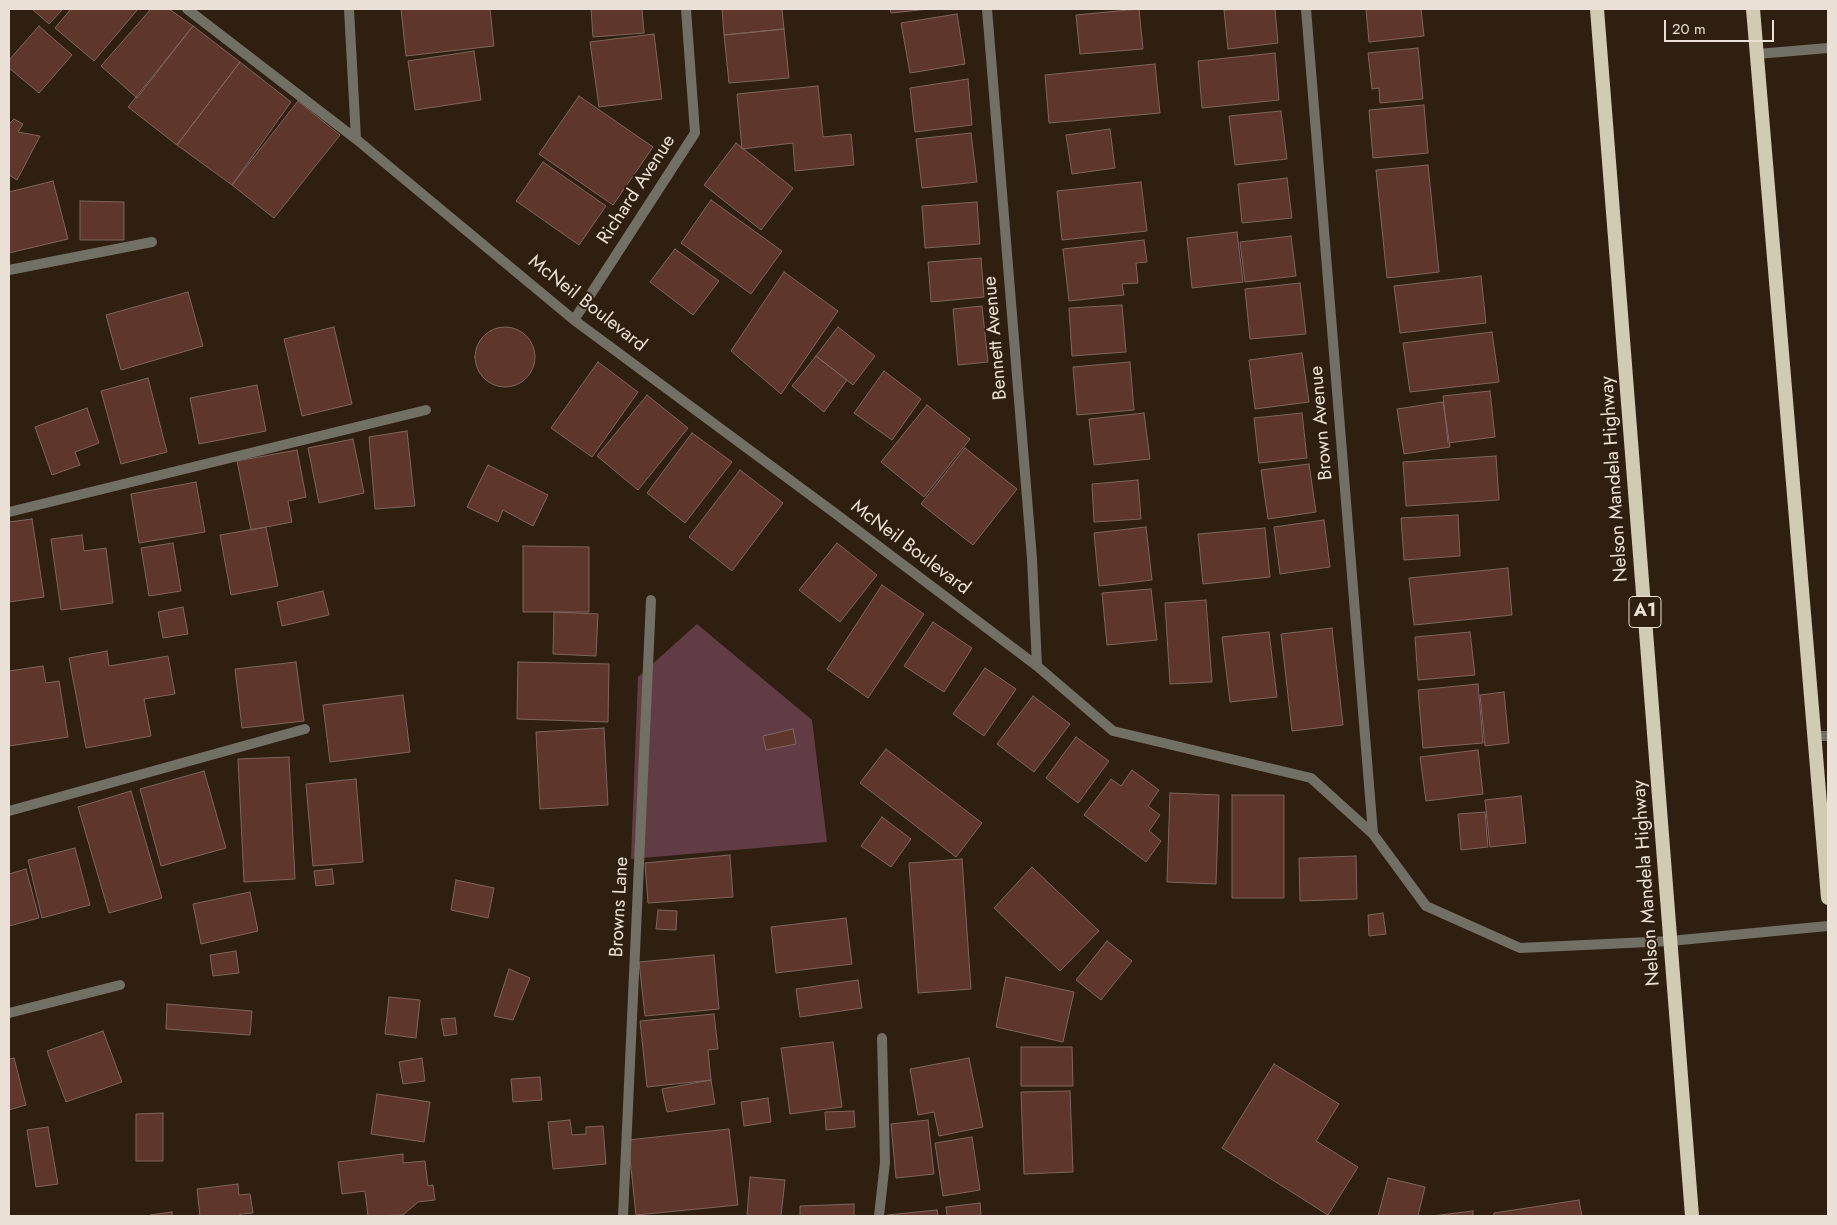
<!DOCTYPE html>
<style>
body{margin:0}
#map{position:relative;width:1837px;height:1225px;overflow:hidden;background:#2f1f10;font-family:Jost,sans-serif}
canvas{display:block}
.frame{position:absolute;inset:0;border:10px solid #ebe0d6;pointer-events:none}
.scale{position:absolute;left:1664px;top:20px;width:110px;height:22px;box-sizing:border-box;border:2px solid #ebe0d6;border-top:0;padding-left:6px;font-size:15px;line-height:18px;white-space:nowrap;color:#ebe0d6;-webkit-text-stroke:4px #2f1f10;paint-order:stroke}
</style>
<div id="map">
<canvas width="1837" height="1225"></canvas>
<div class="frame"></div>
<div class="scale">20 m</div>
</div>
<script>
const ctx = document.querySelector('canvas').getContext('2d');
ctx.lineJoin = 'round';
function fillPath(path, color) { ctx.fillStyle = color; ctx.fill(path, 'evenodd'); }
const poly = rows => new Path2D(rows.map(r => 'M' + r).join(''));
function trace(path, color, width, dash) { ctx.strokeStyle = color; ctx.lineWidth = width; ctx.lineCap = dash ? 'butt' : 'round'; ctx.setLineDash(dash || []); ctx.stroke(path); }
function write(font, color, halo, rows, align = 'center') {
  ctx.font = font + ' Jost,sans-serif'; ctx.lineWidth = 4; ctx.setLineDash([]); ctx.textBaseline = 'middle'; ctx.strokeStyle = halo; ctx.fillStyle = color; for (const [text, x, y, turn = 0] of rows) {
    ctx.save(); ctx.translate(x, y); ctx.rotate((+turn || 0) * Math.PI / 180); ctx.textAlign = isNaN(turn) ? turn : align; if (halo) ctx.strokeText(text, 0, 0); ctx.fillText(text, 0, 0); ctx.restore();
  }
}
const green = poly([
 [697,624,812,720,827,842,631,859,638,677]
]);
const building = poly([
 [32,9,63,9,49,24,32,9],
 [71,9,138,9,94,61,55,28,71,9],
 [151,9,169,9,193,26,137,98,101,66,151,9],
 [401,9,490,9,494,46,406,56,401,9],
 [591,9,642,9,644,33,593,37,591,9],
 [722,9,782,9,784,29,724,35,722,9],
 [890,9,929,9,891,13,890,9],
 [1139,9,1143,49,1080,54,1076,15,1139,9],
 [1240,9,1275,9,1278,43,1228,49,1224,10,1240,9],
 [1366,9,1421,9,1424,36,1369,42,1366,9],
 [957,14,965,64,910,73,901,23,957,14],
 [39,26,72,55,39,93,9,68,9,60,39,26],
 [193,26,240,62,177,145,128,107,193,26],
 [784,29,789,78,729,83,724,35,784,29],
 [654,34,662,99,599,107,590,42,654,34],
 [1418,48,1423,99,1380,103,1379,88,1372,89,1368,53,1418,48],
 [474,51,481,100,415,110,408,61,474,51],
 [1275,53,1279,100,1202,108,1198,61,1275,53],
 [240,62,291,102,232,185,177,145,240,62],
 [1155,64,1160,113,1049,123,1045,75,1155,64],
 [968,79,972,125,915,132,910,88,968,79],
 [818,86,823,137,851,134,854,165,795,171,793,143,742,149,737,94,818,86],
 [579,96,653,147,613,205,539,154,579,96],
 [298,101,340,135,274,218,232,185,298,101],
 [1424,105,1428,153,1373,158,1369,110,1424,105],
 [1281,111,1287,159,1235,165,1229,116,1281,111],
 [14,119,23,124,18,132,40,136,17,180,9,175,9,124,14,119],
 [1110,129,1115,168,1072,174,1066,135,1110,129],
 [971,133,977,182,922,188,916,139,971,133],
 [736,143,793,188,761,230,704,185,736,143],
 [543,162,606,206,579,245,516,201,543,162],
 [1428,165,1439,272,1387,278,1376,170,1428,165],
 [1287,178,1292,218,1242,223,1238,184,1287,178],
 [53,181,68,239,9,253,9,192,53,181],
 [1141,182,1147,231,1062,240,1057,191,1141,182],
 [711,200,782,251,751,294,681,243,711,200],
 [80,201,124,202,124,240,80,240,80,201],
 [977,202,980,244,925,248,922,206,977,202],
 [1237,232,1243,282,1192,288,1187,238,1237,232],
 [1291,236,1296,276,1245,282,1240,242,1291,236],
 [1144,240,1147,262,1136,263,1138,283,1122,284,1124,295,1069,301,1063,249,1144,240],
 [675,249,719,281,693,315,650,282,675,249],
 [981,258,984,297,931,302,928,262,981,258],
 [784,272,838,311,781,394,731,351,784,272],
 [1481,276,1486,323,1400,333,1394,286,1481,276],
 [1300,283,1306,334,1250,339,1245,289,1300,283],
 [188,292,203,346,121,370,106,315,188,292],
 [1122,305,1126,352,1072,356,1069,308,1122,305],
 [982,306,988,362,958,365,953,309,982,306],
 '475 357a30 30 0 1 1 60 0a30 30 0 1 1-60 0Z',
 [334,327,352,404,302,416,284,339,334,327],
 [838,327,875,356,853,385,816,356,838,327],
 [1492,332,1499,382,1410,392,1403,343,1492,332],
 [1302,353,1309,402,1255,409,1249,360,1302,353],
 [816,356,847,380,824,412,792,386,816,356],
 [598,362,638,392,592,457,551,428,598,362],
 [1130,362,1134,410,1077,415,1073,367,1130,362],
 [884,371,921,399,892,440,854,413,884,371],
 [148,378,167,452,121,464,101,391,148,378],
 [257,385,266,431,199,444,190,398,257,385],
 [1490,391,1495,437,1448,443,1443,396,1490,391],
 [647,395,688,428,638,490,597,456,647,395],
 [1443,402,1450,447,1404,454,1397,409,1443,402],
 [927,405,970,439,924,497,881,462,927,405],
 [87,408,99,443,75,452,80,465,52,475,35,427,87,408],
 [1144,413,1150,459,1094,465,1089,419,1144,413],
 [1302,413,1307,458,1259,463,1254,418,1302,413],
 [407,431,415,506,375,509,369,437,407,431],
 [692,433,732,462,685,523,647,493,692,433],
 [353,439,364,493,319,503,308,448,353,439],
 [965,448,1017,489,973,545,921,504,965,448],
 [297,450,306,497,288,501,292,522,251,530,237,461,297,450],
 [1496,456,1499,500,1406,506,1403,462,1496,456],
 [1309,464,1316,512,1268,519,1261,470,1309,464],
 [488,465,548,495,533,526,503,510,498,522,467,507,488,465],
 [740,470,783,503,732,571,689,537,740,470],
 [1138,480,1141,519,1094,522,1092,484,1138,480],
 [196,482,205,532,139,543,131,494,196,482],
 [1458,515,1460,556,1404,560,1401,518,1458,515],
 [32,519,44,597,9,602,9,522,32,519],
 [1324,520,1330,567,1280,574,1274,527,1324,520],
 [266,527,278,586,231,595,220,535,266,527],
 [1146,527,1152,580,1099,586,1094,533,1146,527],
 [1265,528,1270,577,1203,584,1198,534,1265,528],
 [82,535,84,551,106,548,113,603,61,610,51,539,82,535],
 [173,543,181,591,149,596,141,548,173,543],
 [837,543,877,575,840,622,799,590,837,543],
 [523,546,589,547,589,612,523,612,523,546],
 [1508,568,1512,615,1414,625,1409,578,1508,568],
 [882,585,924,614,868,698,827,669,882,585],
 [1151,589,1157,640,1107,645,1102,593,1151,589],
 [323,591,329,615,282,626,277,602,323,591],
 [1206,600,1212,682,1170,684,1165,603,1206,600],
 [183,607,188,634,163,638,158,612,183,607],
 [554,612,598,614,596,656,553,654,554,612],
 [933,622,972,648,944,692,904,666,933,622],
 [1332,628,1343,725,1292,731,1281,634,1332,628],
 [1269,632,1277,697,1230,702,1222,637,1269,632],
 [1470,632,1475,675,1418,680,1415,637,1470,632],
 [107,651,109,666,168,656,175,694,144,699,151,736,86,748,69,658,107,651],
 [296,662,304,721,242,728,235,669,296,662],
 [518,662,609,664,608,722,517,719,518,662],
 [43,666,46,683,59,681,68,737,9,746,9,671,43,666],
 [985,668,1016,689,984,736,953,714,985,668],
 [1478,684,1483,743,1423,748,1418,690,1478,684],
 [1504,692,1509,743,1485,746,1480,695,1504,692],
 [403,695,410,752,330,762,323,705,403,695],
 [1033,696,1070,724,1034,772,997,744,1033,696],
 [604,728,608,805,540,809,536,732,604,728],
 [793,729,796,744,766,750,763,736,793,729],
 [1076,737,1109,761,1078,803,1046,778,1076,737],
 [886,749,982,823,956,857,860,783,886,749],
 [1478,750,1483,794,1426,801,1420,757,1478,750],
 [289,757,295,879,244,882,238,759,289,757],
 [1132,770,1159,790,1148,806,1160,815,1149,831,1161,841,1146,862,1084,815,1111,779,1121,786,1132,770],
 [204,771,226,848,161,866,140,789,204,771],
 [356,779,363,862,313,866,306,784,356,779],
 [131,791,162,898,109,913,78,807,131,791],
 [1170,793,1219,795,1216,884,1167,882,1170,793],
 [1232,795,1284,795,1284,898,1232,898,1232,795],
 [1521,796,1526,843,1490,847,1485,800,1521,796],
 [1485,812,1488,847,1461,850,1458,814,1485,812],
 [882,817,911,839,891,867,861,846,882,817],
 [75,848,90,905,42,918,28,860,75,848],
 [730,855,733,897,648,903,645,863,730,855],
 [1356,856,1357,899,1300,901,1299,858,1356,856],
 [962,859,971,989,918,993,909,863,962,859],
 [1032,867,1099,931,1060,971,994,908,1032,867],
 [26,869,39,918,9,926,9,874,26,869],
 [332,869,334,884,316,886,314,871,332,869],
 [456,880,494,888,488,918,451,910,456,880],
 [250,892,258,931,201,944,193,904,250,892],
 [658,910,677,911,676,930,656,929,658,910],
 [1383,913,1386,934,1369,936,1368,915,1383,913],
 [846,918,852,964,776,973,771,927,846,918],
 [1107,941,1132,961,1101,1000,1076,980,1107,941],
 [236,951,239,973,213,976,210,955,236,951],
 [714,955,719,1009,645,1016,639,962,714,955],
 [509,969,530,978,513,1020,494,1016,509,969],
 [1006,977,1074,992,1063,1042,996,1027,1006,977],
 [858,980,862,1008,800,1017,796,989,858,980],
 [389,997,420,1000,416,1038,385,1034,389,997],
 [167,1004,252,1011,250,1035,166,1029,167,1004],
 [714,1014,718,1049,708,1050,711,1080,647,1087,640,1021,714,1014],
 [455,1018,457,1034,444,1036,441,1019,455,1018],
 [103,1031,122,1082,66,1102,47,1051,103,1031],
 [833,1042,842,1107,790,1114,781,1048,833,1042],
 [1021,1047,1072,1047,1073,1086,1021,1086,1021,1047],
 [14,1058,26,1105,9,1110,9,1059,14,1058],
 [422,1058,425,1081,403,1084,399,1062,422,1058],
 [969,1058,983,1127,939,1136,934,1112,918,1115,910,1069,969,1058],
 [1274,1064,1339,1104,1316,1141,1358,1167,1328,1215,1222,1148,1274,1064],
 [540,1077,542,1100,513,1102,511,1079,540,1077],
 [711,1080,715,1104,667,1112,662,1089,711,1080],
 [1070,1091,1073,1172,1024,1174,1021,1092,1070,1091],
 [377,1094,430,1102,424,1142,371,1134,377,1094],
 [768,1098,771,1122,744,1126,741,1102,768,1098],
 [854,1111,855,1127,826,1130,825,1112,854,1111],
 [163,1113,163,1161,136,1161,136,1114,163,1113],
 [570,1120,572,1135,586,1134,586,1127,603,1126,606,1164,553,1169,548,1122,570,1120],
 [928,1120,934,1174,896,1178,891,1124,928,1120],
 [48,1127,58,1184,36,1187,27,1130,48,1127],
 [729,1129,738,1205,636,1215,628,1140,729,1129],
 [972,1137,980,1190,943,1196,935,1143,972,1137],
 [403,1154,403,1163,425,1161,428,1186,433,1185,435,1200,418,1202,403,1215,368,1216,365,1191,342,1194,338,1162,403,1154],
 [750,1177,785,1180,781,1216,747,1216,750,1177],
 [1388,1178,1425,1187,1418,1216,1378,1216,1388,1178],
 [238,1184,239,1195,250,1194,253,1213,240,1214,240,1216,200,1216,197,1189,238,1184],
 [1579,1200,1582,1216,1494,1216,1494,1213,1579,1200],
 [980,1203,981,1216,947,1216,946,1207,980,1203],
 [854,1204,854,1216,800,1216,800,1206,854,1204],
 [937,1210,938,1216,887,1216,887,1215,937,1210],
 [1473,1211,1473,1216,1432,1216,1473,1211],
 [172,1212,172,1216,150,1216,150,1215,172,1212]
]);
const service = poly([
 [1757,54,1828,48],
 [1814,736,1828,736]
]);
const minor = poly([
 [187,9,356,139,574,320,836,514,1037,666,1113,731,1311,778,1373,834,1426,906,1520,948,1670,941,1828,926],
 [349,9,356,139],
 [987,9,1032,559,1037,666],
 [1306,9,1373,834],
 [9,270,152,242],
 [574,320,695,133,686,9],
 [9,512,426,410],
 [9,811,305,729],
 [9,1013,120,985],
 [623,1216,651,600],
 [879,1216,885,1162,882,1038]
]);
const trunk = poly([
 [1597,9,1692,1216],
 [1753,9,1828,898]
]);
const shields = [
 [1645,612,32]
];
const shieldNames = [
 ["A1",1645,612]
];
const streetNames = [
 ["Richard Avenue",637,190,-57],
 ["McNeil Boulevard",587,304,38],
 ["Bennett Avenue",996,338,-95],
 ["Brown Avenue",1322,423,-95],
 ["Nelson Mandela Highway",1615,479,-94],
 ["McNeil Boulevard",910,548,37],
 ["Nelson Mandela Highway",1647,883,-94],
 ["Browns Lane",620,907,-87]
];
fillPath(green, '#613c44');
fillPath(building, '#5e362c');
trace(building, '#7e655e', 1);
trace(service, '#726f65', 10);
trace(minor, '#726f65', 10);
trace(trunk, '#d2cbb4', 14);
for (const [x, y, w] of shields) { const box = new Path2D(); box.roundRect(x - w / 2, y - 15.5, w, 31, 4); ctx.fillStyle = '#2f1f10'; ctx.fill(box); trace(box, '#ebe0d6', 1); }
write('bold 18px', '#ebe0d6', null, shieldNames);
write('19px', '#ebe0d6', '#2f1f10', streetNames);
</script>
